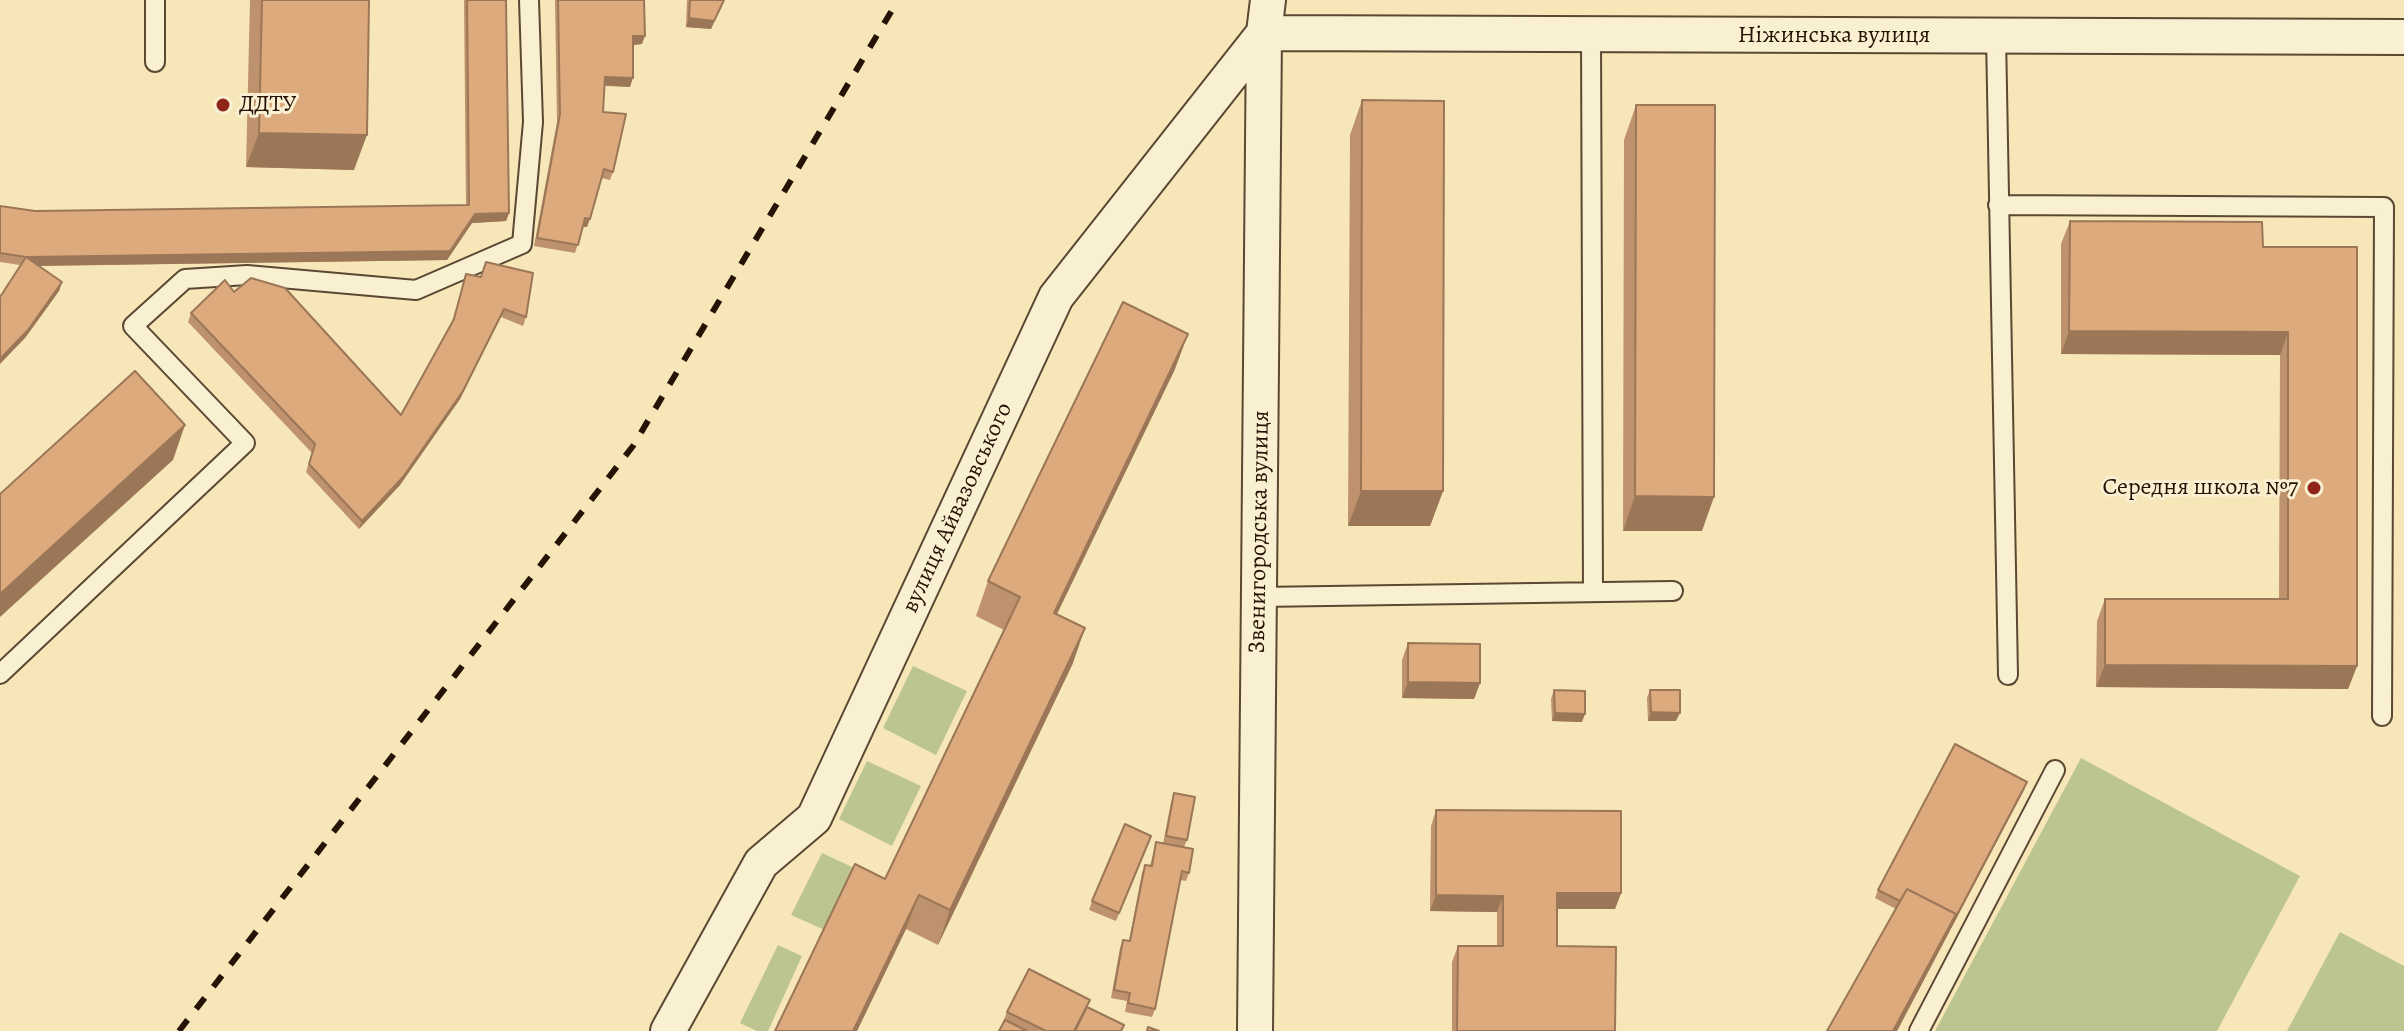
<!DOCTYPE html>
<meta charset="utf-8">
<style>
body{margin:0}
canvas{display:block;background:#f6e6b8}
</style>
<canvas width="2404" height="1031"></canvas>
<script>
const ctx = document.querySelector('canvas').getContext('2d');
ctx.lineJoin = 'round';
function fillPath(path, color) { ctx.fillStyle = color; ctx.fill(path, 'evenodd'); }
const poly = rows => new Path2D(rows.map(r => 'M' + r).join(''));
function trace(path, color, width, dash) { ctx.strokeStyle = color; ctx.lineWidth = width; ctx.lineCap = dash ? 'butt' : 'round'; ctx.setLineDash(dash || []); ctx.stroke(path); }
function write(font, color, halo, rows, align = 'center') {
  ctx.font = font + ' Alegreya,serif'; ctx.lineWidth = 6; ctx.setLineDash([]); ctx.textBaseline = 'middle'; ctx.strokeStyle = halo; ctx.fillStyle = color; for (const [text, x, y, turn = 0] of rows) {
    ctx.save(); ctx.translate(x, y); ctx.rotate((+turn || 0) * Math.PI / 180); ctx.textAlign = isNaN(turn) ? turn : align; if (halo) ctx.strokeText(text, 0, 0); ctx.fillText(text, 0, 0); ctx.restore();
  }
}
const green = poly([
 [913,666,967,691,936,755,883,728],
 [2081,758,2300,876,2217,1031,1935,1031],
 [867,761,921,786,892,846,839,819],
 [822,853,887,883,827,931,791,915],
 [2340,932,2404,966,2404,1031,2287,1031],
 [778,945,802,956,768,1031,757,1031,740,1023]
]);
const service = poly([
 [1591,36,1593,592],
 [1996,36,2008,675],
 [155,62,155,0],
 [1998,205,2384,207,2382,716],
 [1259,597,1673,591],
 [0,674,245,443,133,326,185,279,247,275,416,290,522,244,533,122,529,0],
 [1919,1031,2055,770]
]);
const minor = poly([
 [668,1031,761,863,814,818,1056,297,1264,33,1268,0],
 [1255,1031,1264,33,2404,37]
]);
const rail = poly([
 [179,1031,633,446,898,0]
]);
const wall = poly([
 [250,0,369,0,354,170,246,167],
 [464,0,506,0,509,213,506,221,472,223,447,260,37,266,62,282,59,291,25,338,20,265,0,262,0,206,35,211,466,205],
 [555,0,644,0,642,44,633,45,630,87,605,86,603,112,613,172,610,180,601,178,587,227,583,227,575,253,534,246,557,122],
 [687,0,724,0,711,29,686,27],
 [1362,100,1443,491,1430,526,1348,526,1350,135],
 [1636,105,1702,531,1623,531,1624,140],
 [2070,221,2263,247,2357,247,2357,666,2348,689,2096,687,2097,621,2105,599,2279,599,2280,355,2061,354,2061,244],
 [466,274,526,317,523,326,501,317,460,399,400,485,359,529,306,472,312,453,188,322,191,313,234,292,401,415,452,322],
 [1175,369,1057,614,1073,663,938,945,906,929,857,1031,775,1031,885,879,1004,630,976,616,988,581],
 [1408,643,1480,683,1474,699,1402,698,1402,660],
 [1554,690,1582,722,1552,721,1551,699],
 [1650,690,1676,721,1648,721,1647,698],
 [2027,782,2024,790,1897,1031,1827,1031,1896,909,1875,898,1878,890],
 [1174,793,1187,840,1184,847,1189,873,1186,881,1180,880,1155,1009,1152,1017,1125,1012,1127,1001,1111,998,1120,948,1123,940,1129,941,1142,873,1145,865,1150,866,1156,842,1163,844,1171,802],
 [1436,810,1621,893,1615,909,1557,909,1557,946,1615,1031,1452,1031,1452,962,1458,946,1497,946,1497,912,1430,911,1431,826],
 [1151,836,1116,921,1089,910,1092,901],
 [1090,1000,1087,1007,1122,1031,999,1031,1007,1012]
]);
const shadedWall = poly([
 [724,0,711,29,686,27,689,18],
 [633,36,645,36,642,44,630,45],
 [605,77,633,78,630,87,602,85],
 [259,133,367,135,354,170,246,167],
 [509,213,506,221,472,223,447,260,23,266,26,257,475,214],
 [585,218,590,219,587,227,582,227],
 [62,282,59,291,25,338,0,364,0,359],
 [504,309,460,399,400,485,359,529,362,521],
 [2069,331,2288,332,2280,355,2061,354],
 [1188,334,1175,369,1041,647,1054,613],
 [185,425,173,460,0,617,0,594],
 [1361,491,1443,491,1430,526,1348,526],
 [1635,496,1714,497,1702,531,1623,531],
 [1085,628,1073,663,938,945,950,910],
 [2105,665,2357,666,2348,689,2096,687],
 [1408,682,1480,683,1474,699,1402,698],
 [1651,712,1680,713,1676,721,1648,721],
 [1555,713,1585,714,1582,722,1552,721],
 [2027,782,2024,790,1897,1031,1893,1031],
 [1557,893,1621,893,1615,909,1551,909],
 [919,895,906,929,857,1031,853,1031],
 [1436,895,1503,896,1497,912,1430,911]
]);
const building = poly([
 [262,0,369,0,367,135,259,133,262,0],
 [467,0,506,0,509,213,475,214,450,251,26,257,0,253,0,206,35,211,469,205,467,0],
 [558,0,644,0,645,36,633,36,633,78,605,77,603,112,626,114,613,172,604,169,590,219,585,218,578,245,537,238,560,114,558,0],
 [690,0,724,0,714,21,689,18,690,0],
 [1362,100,1444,101,1443,491,1361,491,1362,100],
 [1636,105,1715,105,1714,497,1635,496,1636,105],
 [2070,221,2262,222,2263,247,2357,247,2357,666,2105,665,2105,599,2288,599,2288,332,2069,331,2070,221],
 [26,257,62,282,28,330,0,359,0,297,26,257],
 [486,262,533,273,526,317,504,309,463,391,403,477,362,521,309,464,315,444,191,313,225,280,234,292,251,278,285,288,401,415,454,319,466,274,481,277,486,262],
 [1123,302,1188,334,1054,613,1085,628,950,910,919,895,853,1031,775,1031,855,864,885,879,1020,597,988,581,1123,302],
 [135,371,185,425,0,594,0,494,135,371],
 [1408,643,1480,644,1480,683,1408,682,1408,643],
 [1554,690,1585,691,1585,714,1555,713,1554,690],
 [1650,690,1680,690,1680,713,1651,712,1650,690],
 [1955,744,2027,782,1950,928,1956,914,1907,889,1900,901,1878,890,1955,744],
 [1174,793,1195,797,1187,840,1166,836,1174,793],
 [1436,810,1621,811,1621,893,1557,893,1557,946,1616,947,1615,1031,1457,1031,1458,946,1503,946,1503,896,1436,895,1436,810],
 [1125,824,1151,836,1119,913,1092,901,1125,824],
 [1156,842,1193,849,1189,873,1182,871,1155,1009,1128,1003,1130,993,1114,990,1123,940,1130,941,1145,865,1152,866,1156,842],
 [1907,889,1956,914,1893,1031,1827,1031,1907,889],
 [1029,969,1090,1000,1074,1031,1046,1031,1007,1012,1029,969],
 [1087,1007,1124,1025,1121,1031,1075,1031,1087,1007],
 [1005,1020,1027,1031,999,1031,1005,1020],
 [1148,1027,1159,1031,1147,1031,1148,1027]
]);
const markers = [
 [223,105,8,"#8f2418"],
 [2314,488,8,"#8f2418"]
];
const streetNames = [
 ["Ніжинська вулиця",1834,36],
 ["вулиця Айвазовського",958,508,-65],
 ["Звенигородська вулиця",1260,532,-89]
];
const poiNames = [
 ["ДДТУ",239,105],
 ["Середня школа №7",2298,488,"right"]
];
fillPath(green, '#bcc58f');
trace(service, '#5a4832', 22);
trace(minor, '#5a4832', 38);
trace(service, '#f9efd1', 18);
trace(minor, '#f9efd1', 34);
trace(rail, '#261305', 6, [14, 14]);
fillPath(wall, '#be926c');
fillPath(shadedWall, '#9b7758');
fillPath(building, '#ddaa7d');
trace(building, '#9b7758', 2);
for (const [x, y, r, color] of markers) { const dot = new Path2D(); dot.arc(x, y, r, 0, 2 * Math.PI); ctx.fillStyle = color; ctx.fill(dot); trace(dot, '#f9efd1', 3); }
write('24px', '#261305', '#f9efd1', streetNames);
write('24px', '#261305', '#f9efd1', poiNames, 'left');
</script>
